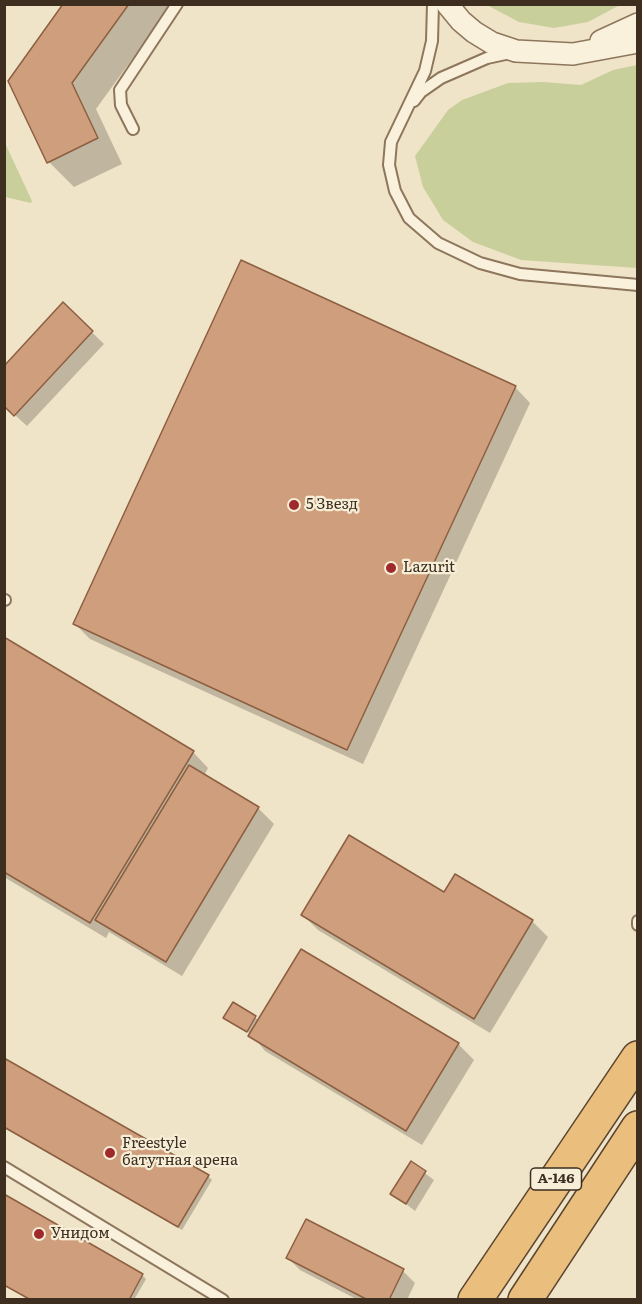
<!DOCTYPE html>
<meta charset="utf-8">
<style>
body{margin:0}
#map{position:relative;width:642px;height:1304px;overflow:hidden;background:#f0e4c8;font-family:Literata,serif}
canvas{display:block}
.frame{position:absolute;inset:0;border:6px solid #3d2e20;pointer-events:none}
</style>
<div id="map">
<canvas width="642" height="1304"></canvas>
<div class="frame"></div>
</div>
<script>
const ctx = document.querySelector('canvas').getContext('2d');
ctx.lineJoin = 'round';
function fillPath(path, color) { ctx.fillStyle = color; ctx.fill(path, 'evenodd'); }
const poly = rows => new Path2D(rows.map(r => 'M' + r).join(''));
function trace(path, color, width, dash) { ctx.strokeStyle = color; ctx.lineWidth = width; ctx.lineCap = dash ? 'butt' : 'round'; ctx.setLineDash(dash || []); ctx.stroke(path); }
function write(font, color, halo, rows, align = 'center') {
  ctx.font = font + ' Literata,serif'; ctx.lineWidth = 4.5; ctx.setLineDash([]); ctx.textBaseline = 'middle'; ctx.strokeStyle = halo; ctx.fillStyle = color; for (const [text, x, y, turn = 0] of rows) {
    ctx.save(); ctx.translate(x, y); ctx.rotate((+turn || 0) * Math.PI / 180); ctx.textAlign = isNaN(turn) ? turn : align; if (halo) ctx.strokeText(text, 0, 0); ctx.fillText(text, 0, 0); ctx.restore();
  }
}
const green = poly([
 [487,5,620,5,588,22,554,28,519,22],
 [637,65,637,268,521,260,473,242,443,220,423,187,415,156,448,110,462,100,508,83,543,82,581,85,613,70],
 [5,143,32,201,31,203,5,197]
]);
const shadow = poly([
 [65,4,172,4,96,109,122,164,74,187,49,162],
 [63,304,104,344,27,426,4,405],
 [515,387,530,403,363,764,90,639,75,624],
 [4,639,193,752,208,768,204,776,258,808,274,824,182,976,109,932,106,938,4,877],
 [445,894,532,921,548,937,490,1033,318,930,302,914],
 [255,1017,259,1021,458,1044,474,1060,422,1145,265,1051,251,1034,229,1021],
 [4,1059,208,1176,212,1180,182,1230,4,1128],
 [411,1163,434,1180,415,1211,392,1193],
 [307,1221,403,1271,415,1283,407,1300,358,1300,300,1270,288,1258],
 [142,1275,146,1279,134,1300,30,1300]
]);
const building = poly([
 [63,4,129,4,72,83,98,138,47,163,8,81,63,4],
 [241,260,516,386,347,750,73,624,241,260],
 [63,302,93,331,14,416,4,406,4,366,63,302],
 [4,637,194,751,90,923,4,872,4,637],
 [189,765,259,807,166,962,95,920,189,765],
 [349,835,444,892,455,874,533,920,474,1019,301,915,349,835],
 [301,949,459,1043,406,1131,248,1036,301,949],
 [233,1002,256,1016,247,1032,223,1018,233,1002],
 [4,1058,209,1175,178,1227,4,1127,4,1058],
 [411,1161,426,1171,406,1204,390,1194,411,1161],
 [4,1194,143,1274,129,1300,31,1300,4,1285,4,1194],
 [306,1219,404,1269,389,1300,368,1300,286,1258,306,1219]
]);
const service = poly([
 [433,4,432,41,425,71,391,142,389,165,395,191,409,218,438,243,480,263,520,274,638,285],
 [414,101,421,92,441,78,487,58,510,53],
 [133,129,121,105,120,90,177,4],
 [4,600,5,600],
 [638,921,638,925],
 [4,1167,223,1300]
]);
const minor = poly([
 [447,4,461,21,474,32,492,43,516,51,573,54,638,42],
 [601,41,638,24]
]);
const trunk = poly([
 [475,1300,638,1058],
 [525,1300,638,1128]
]);
const markers = [
 [294,505,6,"#9e2a2b"],
 [391,568,6,"#9e2a2b"],
 [110,1153,6,"#9e2a2b"],
 [39,1234,6,"#9e2a2b"]
];
const shields = [
 [556,1179,51]
];
const shieldNames = [
 ["А-146",556,1179]
];
const poiNames = [
 ["5 Звезд",306,505],
 ["Lazurit",403,568],
 ["Freestyle",122,1144],
 ["батутная арена",122,1161],
 ["Унидом",51,1234]
];
fillPath(green, '#c9cf9b');
fillPath(shadow, '#0003');
fillPath(building, '#cf9f7d');
trace(building, '#8d5f41', 1.5);
trace(service, '#8d765c', 14);
trace(minor, '#8d765c', 24);
trace(trunk, '#5b4430', 36);
trace(service, '#faf1dc', 10);
trace(minor, '#faf1dc', 21);
trace(trunk, '#eabe7c', 33);
for (const [x, y, r, color] of markers) { const dot = new Path2D(); dot.arc(x, y, r, 0, 2 * Math.PI); ctx.fillStyle = color; ctx.fill(dot); trace(dot, '#f7eed8', 2); }
for (const [x, y, w] of shields) { const box = new Path2D(); box.roundRect(x - w / 2, y - 11, w, 22, 4.5); ctx.fillStyle = '#f7eed8'; ctx.fill(box); trace(box, '#3d2e20', 1.5); }
write('bold 14px', '#3d2e20', null, shieldNames);
write('15px', '#3d2e20', '#f7eed8', poiNames, 'left');
</script>
